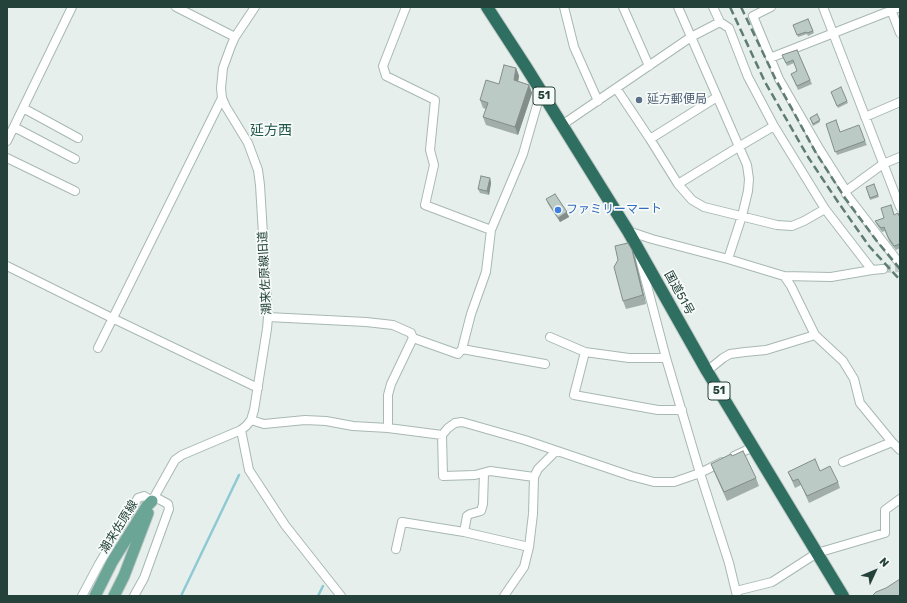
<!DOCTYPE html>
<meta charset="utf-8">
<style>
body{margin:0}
#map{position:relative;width:907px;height:603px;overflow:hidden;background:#e6efeb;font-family:Rubik,sans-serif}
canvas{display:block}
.frame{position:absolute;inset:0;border:8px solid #24423a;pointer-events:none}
.north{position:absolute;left:855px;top:551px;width:40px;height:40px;-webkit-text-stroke:3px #f7fbf9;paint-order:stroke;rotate:46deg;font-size:11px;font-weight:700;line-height:16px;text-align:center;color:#24423a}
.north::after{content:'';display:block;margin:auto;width:14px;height:18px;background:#24423a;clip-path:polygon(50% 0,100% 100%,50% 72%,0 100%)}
</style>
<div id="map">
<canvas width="907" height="603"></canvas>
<div class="frame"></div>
<div class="north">N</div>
</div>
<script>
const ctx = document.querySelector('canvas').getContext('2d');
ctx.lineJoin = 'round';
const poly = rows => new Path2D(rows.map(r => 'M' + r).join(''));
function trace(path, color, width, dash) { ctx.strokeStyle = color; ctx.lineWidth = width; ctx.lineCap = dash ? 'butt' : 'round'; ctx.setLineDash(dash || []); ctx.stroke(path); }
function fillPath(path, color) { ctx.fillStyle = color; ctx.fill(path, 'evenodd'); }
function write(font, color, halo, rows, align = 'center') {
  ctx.font = font + ' Rubik,"Noto Sans JP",sans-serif'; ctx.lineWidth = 3.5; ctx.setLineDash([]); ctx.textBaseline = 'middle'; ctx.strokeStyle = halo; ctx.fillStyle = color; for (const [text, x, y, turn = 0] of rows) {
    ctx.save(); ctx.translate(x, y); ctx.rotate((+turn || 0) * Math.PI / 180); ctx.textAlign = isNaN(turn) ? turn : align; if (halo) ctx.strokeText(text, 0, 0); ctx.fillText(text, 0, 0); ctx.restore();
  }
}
const stream = poly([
 [181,596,239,475],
 [318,596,323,586]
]);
const minorTunnel = poly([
 [883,269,900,268]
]);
const minor = poly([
 [176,7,235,37],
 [406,7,383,66,386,76,435,100,430,150,434,165,425,205,491,230],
 [564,7,574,47,598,101],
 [623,7,649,66],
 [678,7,747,165,749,179,748,191,742,216,728,259],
 [771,7,753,16,779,79,820,150,846,191,883,164,900,157],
 [823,7,900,207],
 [890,7,900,33],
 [720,22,729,28,748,77,774,126,825,209,872,270],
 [770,58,900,7],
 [616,88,650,139,678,184,692,200,704,207,777,225,792,226,804,221,825,209],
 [23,108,78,138],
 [865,117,900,102],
 [562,125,691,37,720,22,713,7],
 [14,127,75,159],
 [650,139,717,97],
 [7,141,72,7],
 [7,158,75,191],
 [678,184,740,146,774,126],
 [846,191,846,194,900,264],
 [628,231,652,239,728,259,784,276,791,286,815,335,843,361,854,379,860,403,892,442,900,450],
 [640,259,666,358,700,473,729,563,737,596],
 [7,266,112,318,258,388],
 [784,276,831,277,872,270,883,269],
 [268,317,366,322,393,325,411,333,413,338,458,354,462,349,471,314,486,272,491,230,523,154,541,91],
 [550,337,585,352,629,358,666,358],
 [98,348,222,98],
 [462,349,545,364],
 [585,352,574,395,658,410,682,410],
 [707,371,723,358,730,354,745,352,766,350,815,335],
 [251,420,264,424,305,420,326,421,353,426,388,428,442,435,448,428,455,423,462,422,525,440,631,476,654,482,674,482,700,473,722,462],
 [388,428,388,395,391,384,413,338],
 [241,430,249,470,285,525,341,596],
 [442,435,443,476,475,475,490,471,534,477],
 [734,456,753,447],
 [843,462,892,442],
 [464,532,467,516,470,514,481,511,483,504,484,473],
 [396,549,402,522,464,532,529,547],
 [736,591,772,582,817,553,885,533,885,510,900,499],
 [82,596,99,564,138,498,144,496,152,501,175,460,182,455,241,430,246,426,251,420,254,410,267,329,268,317,260,185,258,170,248,143,226,107,222,98,221,88,223,68,231,46,235,37,255,7],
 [134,596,144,578,169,509,168,504,155,497],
 [504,596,524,567,529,547,533,514,534,477,538,469,556,451]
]);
const major = poly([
 [95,596,112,562,147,506,152,501],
 [114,596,124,576,148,513]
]);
const highway = poly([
 [487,7,526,67,628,231,707,371,843,596]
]);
const rail = poly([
 [730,7,765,82,808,157,838,202,869,246,900,280],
 [741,7,775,78,816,153,845,198,876,240,900,269]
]);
const wall = poly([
 [808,19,814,33,808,36,807,34,798,37,793,25],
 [797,50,812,84,798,90,791,74,797,71,794,63,787,66,782,55],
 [516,68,519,76,518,81,529,85,532,93,518,135,486,125,483,117,486,109,483,108,480,100,499,84],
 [831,92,847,101,848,103,838,108],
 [817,114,820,122,813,126,810,118],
 [826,124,840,132,865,141,867,145,837,155],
 [490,178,491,183,489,195,480,193,478,189],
 [874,184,879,197,870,200,866,187],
 [546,199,567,212,569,217,560,222,548,204],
 [894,215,900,218,900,248,896,250,889,241,885,231,882,232,877,225,875,221],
 [632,250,635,258,646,304,626,309,623,301],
 [732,456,756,478,759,486,727,501,714,472,711,464],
 [820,471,838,482,840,488,809,503,801,485,795,488,788,472]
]);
const shadedWall = poly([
 [516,68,519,76,517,88,514,80],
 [529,85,532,93,518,135,515,127],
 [490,178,491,183,489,195,487,191],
 [567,212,569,217,560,222,558,218],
 [632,250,635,258,646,304,643,295]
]);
const building = poly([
 [808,19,813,31,807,33,806,32,797,35,793,25,808,19],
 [797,50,810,80,797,86,791,74,797,71,793,60,786,63,782,55,797,50],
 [504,65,516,68,514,80,529,85,515,127,483,117,488,103,480,100,486,80,499,84,504,65],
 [841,87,847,101,837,106,831,92,841,87],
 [817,114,820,120,813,124,810,118,817,114],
 [836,120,840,132,859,125,865,141,835,152,826,124,836,120],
 [481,176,490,178,487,191,478,189,481,176],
 [874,184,878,195,870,198,866,187,874,184],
 [555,194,567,212,558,218,546,199,555,194],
 [891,205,894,215,898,213,900,218,900,244,894,246,888,237,884,227,881,228,875,221,884,218,881,208,891,205],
 [628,243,632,250,643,295,623,301,614,267,618,260,615,246,628,243],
 [743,451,756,478,724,492,711,464,731,454,732,456,743,451],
 [815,459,820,471,830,466,838,482,807,496,798,479,793,481,788,472,815,459],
 [900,579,900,596,872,596,876,592,886,588,900,579]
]);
const markers = [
 [639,100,4,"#5c6f8a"],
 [558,210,4,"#3f7fe0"]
];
const shields = [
 [544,96,22],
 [719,391,22]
];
const shieldNames = [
 ["51",544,96],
 ["51",719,391]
];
const serviceNames = [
 ["延方郵便局",647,100]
];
const shopNames = [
 ["ファミリーマート",566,210]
];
const streetNames = [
 ["潮来佐原線旧道",265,273,-93],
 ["国道51号",679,293,61],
 ["潮来佐原線",119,527,-58]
];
const quarterNames = [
 ["延方西",271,131]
];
trace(stream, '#8ec9d4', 2.5);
trace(minorTunnel, '#bfccc8', 8, [8, 4]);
trace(minor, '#a8b8b2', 10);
trace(major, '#c2cac8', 13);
trace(highway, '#c2cac8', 14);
trace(minor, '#fff', 8);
trace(major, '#6aa596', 11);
trace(highway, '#2f6f62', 12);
trace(rail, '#5f7d75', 2.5, [8, 4]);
fillPath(wall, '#a1aea9');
fillPath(shadedWall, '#838d89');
fillPath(building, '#bbcac4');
trace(building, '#838d89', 1);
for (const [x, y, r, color] of markers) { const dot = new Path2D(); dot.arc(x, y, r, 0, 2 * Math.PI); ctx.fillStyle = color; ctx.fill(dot); trace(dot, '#f7fbf9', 1.5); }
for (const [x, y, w] of shields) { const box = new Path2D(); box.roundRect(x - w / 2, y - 9, w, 18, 3); ctx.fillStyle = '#f7fbf9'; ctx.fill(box); trace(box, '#24423a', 1); }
write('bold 11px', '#24423a', null, shieldNames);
write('12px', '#4e5e75', '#f7fbf9', serviceNames, 'left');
write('12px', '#366cbe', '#f7fbf9', shopNames, 'left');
write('12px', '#24423a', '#f7fbf9', streetNames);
write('14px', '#1f5548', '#f7fbf9', quarterNames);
</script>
